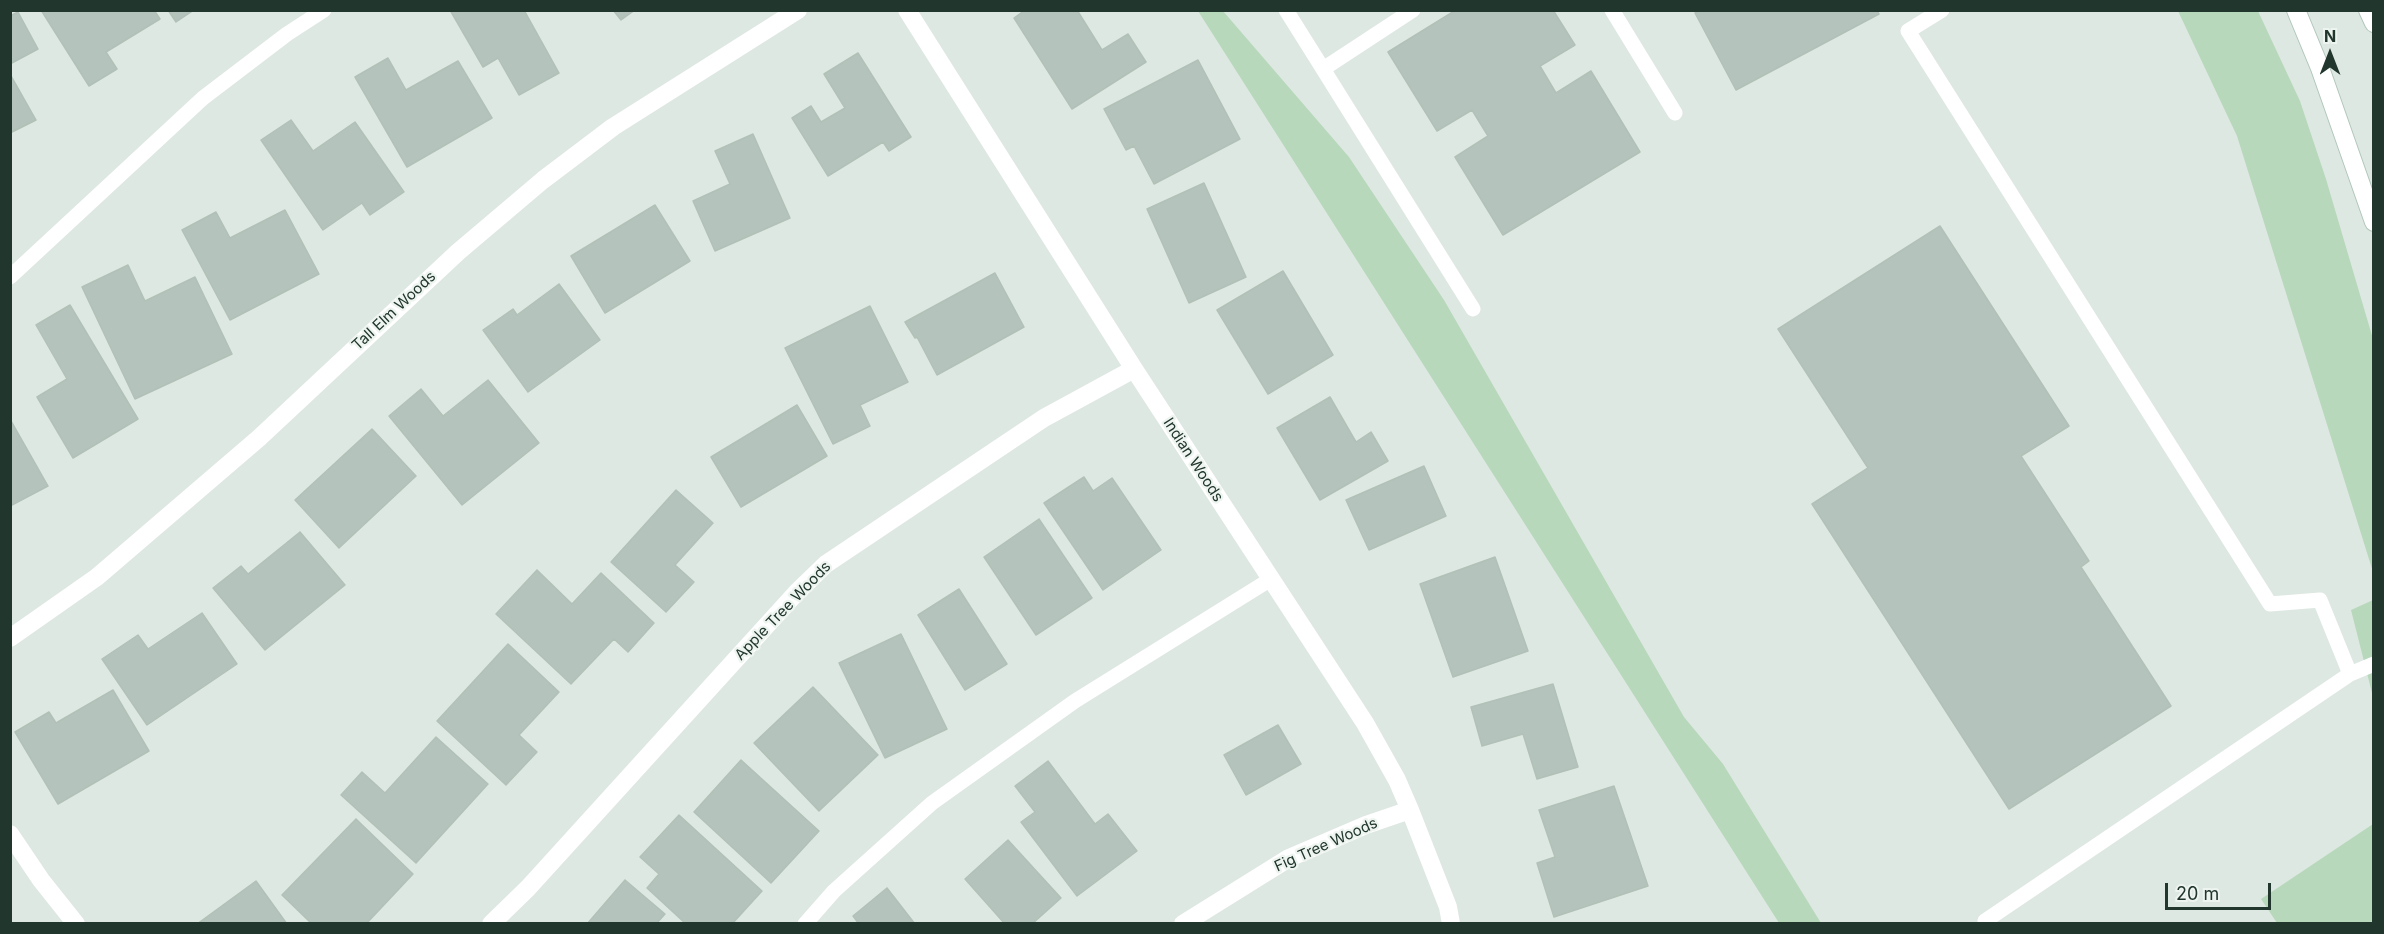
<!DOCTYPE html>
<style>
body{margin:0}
#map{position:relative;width:2384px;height:934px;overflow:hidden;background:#dee8e2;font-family:Inter,sans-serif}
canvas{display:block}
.frame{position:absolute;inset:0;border:12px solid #21362d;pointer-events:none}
.north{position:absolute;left:2300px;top:24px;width:60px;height:60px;-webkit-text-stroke:4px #eef5f0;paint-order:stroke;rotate:0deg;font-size:16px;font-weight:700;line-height:24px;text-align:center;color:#21362d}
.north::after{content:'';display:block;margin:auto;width:21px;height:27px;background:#21362d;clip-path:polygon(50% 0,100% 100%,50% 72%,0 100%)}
.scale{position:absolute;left:2165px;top:883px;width:106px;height:27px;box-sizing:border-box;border:3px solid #21362d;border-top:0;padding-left:8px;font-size:18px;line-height:21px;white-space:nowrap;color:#21362d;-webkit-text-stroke:4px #eef5f0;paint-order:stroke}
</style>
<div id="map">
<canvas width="2384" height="934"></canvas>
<div class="frame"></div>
<div class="north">N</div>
<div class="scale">20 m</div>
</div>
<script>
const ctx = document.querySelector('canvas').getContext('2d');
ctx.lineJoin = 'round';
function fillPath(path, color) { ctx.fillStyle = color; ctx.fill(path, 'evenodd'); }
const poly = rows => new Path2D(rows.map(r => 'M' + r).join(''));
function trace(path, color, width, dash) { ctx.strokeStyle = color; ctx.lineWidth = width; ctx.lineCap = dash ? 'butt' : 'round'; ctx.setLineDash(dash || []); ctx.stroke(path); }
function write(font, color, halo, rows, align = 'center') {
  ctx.font = font + ' Inter,sans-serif'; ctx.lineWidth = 4.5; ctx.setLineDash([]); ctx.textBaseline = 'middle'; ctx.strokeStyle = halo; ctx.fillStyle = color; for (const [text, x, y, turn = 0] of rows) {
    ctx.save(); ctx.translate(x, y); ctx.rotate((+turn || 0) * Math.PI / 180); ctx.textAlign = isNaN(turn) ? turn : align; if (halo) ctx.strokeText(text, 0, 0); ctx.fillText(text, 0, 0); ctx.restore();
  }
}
const green = poly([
 [1198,11,1223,11,1349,157,1444,300,1684,717,1723,764,1821,923,1779,923],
 [2178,11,2258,11,2300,101,2326,179,2373,339,2373,572,2237,136],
 [2373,600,2373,697,2351,610],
 [2373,824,2373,923,2277,923,2261,899]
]);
const building = poly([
 [41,10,154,10,160,19,106,52,117,69,89,86,41,10],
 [168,10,194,10,176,22,168,10],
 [450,10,524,10,559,73,519,95,498,58,483,67,450,10],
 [613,10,635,10,621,20,613,10],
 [1025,10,1077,10,1102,50,1128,34,1146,62,1072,109,1014,18,1025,10],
 [1456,10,1553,10,1575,45,1540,66,1556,93,1591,71,1640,152,1503,235,1455,157,1488,136,1472,110,1437,131,1388,52,1456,10],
 [1700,10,1877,10,1879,14,1736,90,1695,13,1700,10],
 [18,12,38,49,10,64,10,16,18,12],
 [858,53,911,137,889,151,883,142,828,176,792,118,811,106,821,122,845,108,824,74,858,53],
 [388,58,406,90,458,61,492,118,407,167,355,77,388,58],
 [1198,60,1240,139,1154,184,1134,146,1126,150,1104,109,1198,60],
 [10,74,36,120,10,133,10,74],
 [291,120,313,151,355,122,404,192,370,215,362,203,323,230,261,140,291,120],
 [753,134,790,218,715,251,693,201,730,184,715,151,753,134],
 [1204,183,1246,277,1189,303,1147,209,1204,183],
 [655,205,690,261,605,313,571,256,655,205],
 [285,210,319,274,230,320,182,230,216,212,230,238,285,210],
 [1940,226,2069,426,2021,456,2089,561,2081,567,2171,706,2009,809,1812,504,1868,468,1778,329,1940,226],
 [128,265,145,301,195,277,232,354,135,399,82,287,128,265],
 [1283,271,1333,355,1268,394,1217,310,1283,271],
 [995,273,1024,327,937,375,917,337,915,338,905,322,995,273],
 [559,284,600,340,528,392,483,330,513,309,517,315,559,284],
 [70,305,138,419,73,458,37,397,67,379,36,325,70,305],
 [870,306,908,382,860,405,870,426,833,444,785,348,870,306],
 [488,380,539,443,462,505,389,416,421,389,443,416,488,380],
 [1330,397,1356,442,1371,432,1388,461,1320,500,1277,428,1330,397],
 [797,405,827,456,741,507,711,457,797,405],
 [10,419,48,486,10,506,10,419],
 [372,429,416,476,339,548,295,500,372,429],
 [1424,466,1446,516,1369,550,1346,500,1424,466],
 [1084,477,1093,491,1112,478,1161,550,1103,590,1044,503,1084,477],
 [676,490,713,523,675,565,694,582,666,612,611,562,676,490],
 [1039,519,1092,598,1036,635,984,557,1039,519],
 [300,532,345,585,265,650,213,588,241,566,248,574,300,532],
 [1495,557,1528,651,1453,677,1420,584,1495,557],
 [537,570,572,604,601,573,654,623,628,652,614,639,571,684,496,614,537,570],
 [959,589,1007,664,965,690,918,615,959,589],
 [202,613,237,664,147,725,102,659,138,635,148,649,202,613],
 [901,634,947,729,885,758,839,663,901,634],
 [508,644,559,692,519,735,537,752,506,785,437,721,508,644],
 [1553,684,1578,767,1537,779,1523,734,1482,746,1471,707,1553,684],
 [813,687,878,755,819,811,754,743,813,687],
 [113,690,149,751,58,804,15,732,49,712,56,723,113,690],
 [1278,725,1301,764,1246,795,1224,755,1278,725],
 [436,737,488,784,416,863,341,795,362,772,385,793,436,737],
 [741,760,819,831,771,883,694,812,741,760],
 [1048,761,1095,824,1108,814,1137,851,1077,896,1021,822,1035,812,1015,786,1048,761],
 [1614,786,1648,886,1554,917,1537,863,1555,857,1539,810,1614,786],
 [679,815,762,891,732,924,686,924,647,888,659,874,640,857,679,815],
 [356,819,413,874,366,924,312,924,282,895,356,819],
 [1008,840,1061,898,1032,924,1005,924,965,879,1008,840],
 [625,880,665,914,656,924,587,924,625,880],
 [256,881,287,924,197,924,256,881],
 [887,888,915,924,859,924,853,916,887,888]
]);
const service = poly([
 [1286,10,1323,69,1413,10],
 [1612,10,1675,113],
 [1942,10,1908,31,2270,604,2320,600,2350,674],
 [1323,69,1473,309],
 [10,277,203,98,287,34,324,10],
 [1985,921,2350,674,2374,664],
 [805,924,834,891,932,803,1075,701,1271,579]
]);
const minor = poly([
 [907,10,1134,369,1365,723,1397,780,1410,810,1448,907,1451,924],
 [10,638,97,577,259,438,458,252,543,180,613,127,798,10],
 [10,834,41,880,76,924],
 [491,924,528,888,797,592,826,564,1044,418,1134,369],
 [1183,924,1289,858,1366,825,1410,810]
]);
const secondary = poly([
 [2296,10,2320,68,2374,222],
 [2368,10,2374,23]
]);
const streetNames = [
 ["Tall Elm Woods",394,311,-43],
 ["Indian Woods",1193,460,57],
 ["Apple Tree Woods",783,611,-46],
 ["Fig Tree Woods",1326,845,-24]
];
fillPath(green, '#b8d8bc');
fillPath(building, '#b4c3bb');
trace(building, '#b1c1b8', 1.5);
trace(secondary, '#b2c7bc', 20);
trace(service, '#fff', 15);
trace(minor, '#fff', 18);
trace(secondary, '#fff', 18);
write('15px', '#21362d', '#eef5f0', streetNames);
</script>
